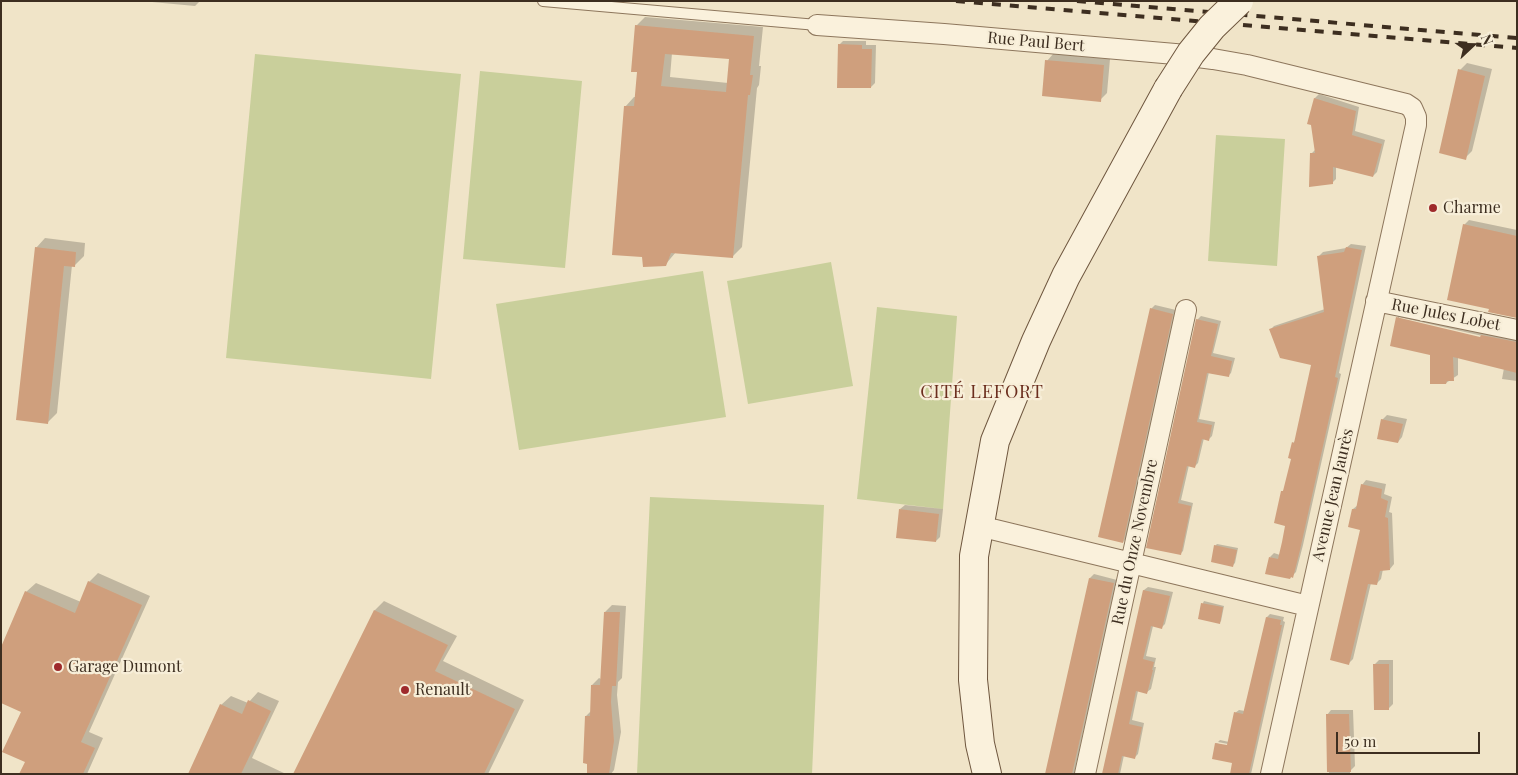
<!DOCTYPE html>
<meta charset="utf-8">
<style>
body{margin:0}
#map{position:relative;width:1518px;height:775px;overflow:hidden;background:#f0e4c8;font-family:"Playfair Display",serif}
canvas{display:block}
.frame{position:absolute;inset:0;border:2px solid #3d2e20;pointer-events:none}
.north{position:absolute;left:1448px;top:20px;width:50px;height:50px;-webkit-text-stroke:4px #f7eed8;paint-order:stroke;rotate:69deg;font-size:14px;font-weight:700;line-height:20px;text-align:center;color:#3d2e20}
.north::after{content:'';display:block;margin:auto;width:18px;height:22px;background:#3d2e20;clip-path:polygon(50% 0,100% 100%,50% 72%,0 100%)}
.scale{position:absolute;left:1336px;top:732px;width:144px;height:22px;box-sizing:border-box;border:2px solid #3d2e20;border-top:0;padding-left:6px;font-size:15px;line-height:18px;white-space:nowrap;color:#3d2e20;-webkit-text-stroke:4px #f7eed8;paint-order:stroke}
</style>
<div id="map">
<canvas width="1518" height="775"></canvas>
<div class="frame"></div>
<div class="north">N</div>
<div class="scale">50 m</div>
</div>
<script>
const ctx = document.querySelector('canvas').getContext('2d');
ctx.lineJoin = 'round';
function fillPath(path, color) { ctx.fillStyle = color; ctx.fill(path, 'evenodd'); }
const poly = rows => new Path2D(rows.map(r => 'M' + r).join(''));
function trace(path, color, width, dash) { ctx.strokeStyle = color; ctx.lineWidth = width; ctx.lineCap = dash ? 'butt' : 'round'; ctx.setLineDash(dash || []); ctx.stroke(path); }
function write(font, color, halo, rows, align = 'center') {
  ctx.font = font + ' "Playfair Display",serif'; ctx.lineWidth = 4.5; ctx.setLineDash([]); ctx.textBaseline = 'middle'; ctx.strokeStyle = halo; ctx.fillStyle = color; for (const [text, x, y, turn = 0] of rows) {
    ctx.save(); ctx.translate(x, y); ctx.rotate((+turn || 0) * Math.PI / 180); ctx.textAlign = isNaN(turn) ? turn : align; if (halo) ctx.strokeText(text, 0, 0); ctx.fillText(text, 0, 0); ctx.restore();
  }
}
const green = poly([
 [255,54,461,74,431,379,226,358],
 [480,71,582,81,565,268,463,259],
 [1216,135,1285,139,1277,266,1208,261],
 [831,262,853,386,748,404,727,281],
 [703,271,726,417,519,450,496,304],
 [877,307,957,316,943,509,857,499],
 [650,497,824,505,812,774,637,774]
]);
const shadow = poly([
 [200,1,195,6,152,2,152,1],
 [645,17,763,27,759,66,761,66,759,85,757,88,742,247,733,256,676,252,665,265,625,107,634,97,636,97,638,71,636,26],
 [672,53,730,58,728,83,670,77],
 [843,41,866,41,866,45,876,45,875,83,871,87,839,45],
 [1053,54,1110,59,1107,93,1100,100,1047,61],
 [1467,63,1492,69,1472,151,1465,158,1460,70],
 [1319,94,1359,107,1355,131,1385,140,1377,172,1373,176,1336,167,1336,179,1332,183,1312,153,1316,149,1312,124,1308,123,1315,98],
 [1469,220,1517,230,1517,317,1490,308,1464,225],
 [45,238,85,243,84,256,74,266,72,265,57,413,47,423,36,248],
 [1351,244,1366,246,1339,373,1341,374,1303,545,1296,572,1290,578,1270,557,1274,553,1280,555,1287,525,1283,491,1285,489,1292,458,1293,443,1296,440,1312,364,1270,330,1274,326,1325,309,1319,256,1323,252,1346,248],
 [1155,305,1176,310,1127,538,1123,542,1151,309],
 [1402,313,1517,337,1517,381,1502,379,1504,368,1458,357,1458,375,1446,383,1431,354,1397,318],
 [1399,317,1487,337,1486,339,1399,319],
 [1201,316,1221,321,1213,353,1235,358,1231,373,1228,376,1209,372,1199,419,1215,422,1212,436,1209,439,1204,438,1198,463,1195,466,1189,465,1181,500,1193,503,1183,551,1180,554,1148,547,1197,320],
 [1387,415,1407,419,1402,437,1398,442,1382,420],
 [1366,480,1386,484,1384,494,1392,497,1389,512,1392,513,1394,564,1390,569,1383,569,1381,579,1376,584,1371,583,1353,659,1348,664,1361,529,1353,509,1358,505,1362,485],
 [905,505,943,509,940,537,936,541,900,509],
 [1217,544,1238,548,1235,563,1233,565,1215,546],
 [98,573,150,596,89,732,103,738,87,774,21,774,26,762,22,712,26,592,36,583,81,602,89,582],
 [1094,574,1117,580,1074,774,1046,774,1090,578],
 [1148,587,1173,592,1165,624,1162,627,1153,626,1146,656,1156,658,1154,667,1156,667,1151,689,1147,692,1138,691,1132,720,1144,723,1138,754,1135,757,1124,755,1120,774,1103,774,1144,590],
 [384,601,457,636,443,661,524,700,488,774,295,774,375,610],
 [1204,601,1224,606,1221,621,1219,623,1199,618,1203,603],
 [612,605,626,606,622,678,618,682,617,695,621,732,614,770,611,774,588,774,586,716,591,711,592,685,599,678,601,679,605,612],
 [1270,614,1284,617,1283,621,1285,622,1251,774,1231,774,1234,762,1213,758,1216,743,1232,748,1233,745,1218,742,1220,740,1229,742,1235,713,1239,710,1245,711,1267,617],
 [1379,660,1393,660,1393,704,1388,709,1374,665],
 [258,692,279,701,252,758,286,774,189,774,221,705,231,696,248,703],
 [1331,710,1353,710,1355,766,1350,771,1350,774,1329,774,1327,715]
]);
const building = poly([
 [635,25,754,36,750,75,753,75,750,95,748,95,733,258,671,253,666,266,643,267,642,257,612,255,624,106,634,106,637,72,631,72],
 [665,54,729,59,726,92,661,86],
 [838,44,862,45,862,49,872,49,871,88,837,88],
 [1045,60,1104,65,1101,102,1042,96],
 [1458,69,1485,76,1466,160,1439,153],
 [1314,98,1356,111,1352,135,1382,144,1373,177,1333,167,1333,184,1309,187,1310,153,1315,153,1311,125,1307,124],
 [1463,224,1517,236,1517,318,1488,312,1489,309,1447,300],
 [35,247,76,252,75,267,64,266,48,424,16,420],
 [1346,247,1362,250,1335,377,1338,378,1300,550,1293,578,1291,577,1290,579,1265,574,1269,557,1278,559,1282,542,1285,526,1274,523,1281,491,1283,491,1291,459,1288,458,1292,442,1294,443,1311,365,1280,358,1269,329,1324,312,1317,256,1344,252],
 [1150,308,1173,314,1123,543,1098,537],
 [1396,317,1480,337,1481,335,1517,342,1517,373,1453,357,1454,381,1447,381,1446,384,1430,384,1430,355,1390,346],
 [1196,319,1218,324,1211,356,1232,361,1229,377,1207,373,1197,422,1212,425,1209,441,1202,439,1195,468,1187,466,1178,503,1191,506,1181,555,1146,548],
 [1381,419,1403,424,1398,443,1377,439],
 [1361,484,1382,489,1381,498,1388,501,1385,517,1388,518,1390,570,1380,571,1377,585,1368,584,1349,665,1330,660,1360,530,1348,527,1352,509,1356,509],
 [899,509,939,514,936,542,896,538],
 [1214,545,1237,550,1233,567,1211,562],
 [1089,578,1114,583,1082,730,1072,774,1045,774],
 [88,581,142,605,81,742,95,748,83,774,19,774,25,762,2,752,21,712,1,703,1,647,25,591,75,613],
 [1143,590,1170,596,1162,629,1151,626,1143,659,1154,662,1152,670,1153,670,1147,694,1136,691,1129,724,1142,727,1135,759,1122,756,1118,774,1102,774],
 [1201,603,1223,607,1220,624,1198,619],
 [374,610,448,645,435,671,515,709,484,774,293,774],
 [604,612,620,612,616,686,605,686,612,686,611,702,614,741,609,774,587,774,587,764,583,763,585,716,590,716,591,685,600,685],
 [1266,617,1281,620,1280,625,1282,625,1249,774,1230,774,1232,763,1212,759,1215,743,1227,745,1234,712,1243,714],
 [1373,664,1389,664,1389,710,1374,710],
 [248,700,271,711,241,774,188,774,220,704,242,714],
 [1326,714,1349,714,1351,772,1327,772]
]);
const service = poly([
 [543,1,817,25]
]);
const minor = poly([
 [817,25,944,34,1175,54,1213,59,1247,65,1406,104,1412,108,1416,117,1416,125,1271,774],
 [1376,301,1517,330],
 [979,526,1308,606],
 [1085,774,1186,310]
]);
const secondary = poly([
 [987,774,980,744,973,680,974,556,995,441,1036,341,1066,276,1168,89]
]);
const rail = poly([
 [956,1,1517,48],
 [1077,1,1517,38]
]);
const secondaryBridge = poly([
 [1168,89,1191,53,1212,27,1239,1]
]);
const markers = [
 [1433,208,5,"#9e2a2b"],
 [58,667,5,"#9e2a2b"],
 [405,690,5,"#9e2a2b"]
];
const streetNames = [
 ["Rue Paul Bert",1036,42,5],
 ["Rue Jules Lobet",1446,315,11],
 ["Avenue Jean Jaurès",1333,495,-77],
 ["Rue du Onze Novembre",1135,542,-78]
];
const poiNames = [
 ["Charme",1443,208],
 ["Garage Dumont",68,667],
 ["Renault",415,690]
];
const neighbourhoodNames = [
 ["CITÉ LEFORT",982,392]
];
fillPath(green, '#c9cf9b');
fillPath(shadow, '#0003');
fillPath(building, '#cf9f7d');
trace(service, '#8d765c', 12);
trace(minor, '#8d765c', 22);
trace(secondary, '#6f573f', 30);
trace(service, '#faf1dc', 10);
trace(minor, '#faf1dc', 20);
trace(secondary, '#faf1dc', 28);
trace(rail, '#3d2e20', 4, [9, 9]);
trace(secondaryBridge, '#6f573f', 30, []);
trace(secondaryBridge, '#faf1dc', 28);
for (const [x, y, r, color] of markers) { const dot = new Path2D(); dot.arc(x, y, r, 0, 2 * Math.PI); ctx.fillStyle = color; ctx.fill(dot); trace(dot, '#f7eed8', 2); }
write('16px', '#3d2e20', '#f7eed8', streetNames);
write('16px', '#3d2e20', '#f7eed8', poiNames, 'left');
ctx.letterSpacing = '1px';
write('18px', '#6b2e1e', '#f7eed8', neighbourhoodNames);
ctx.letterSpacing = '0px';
</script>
